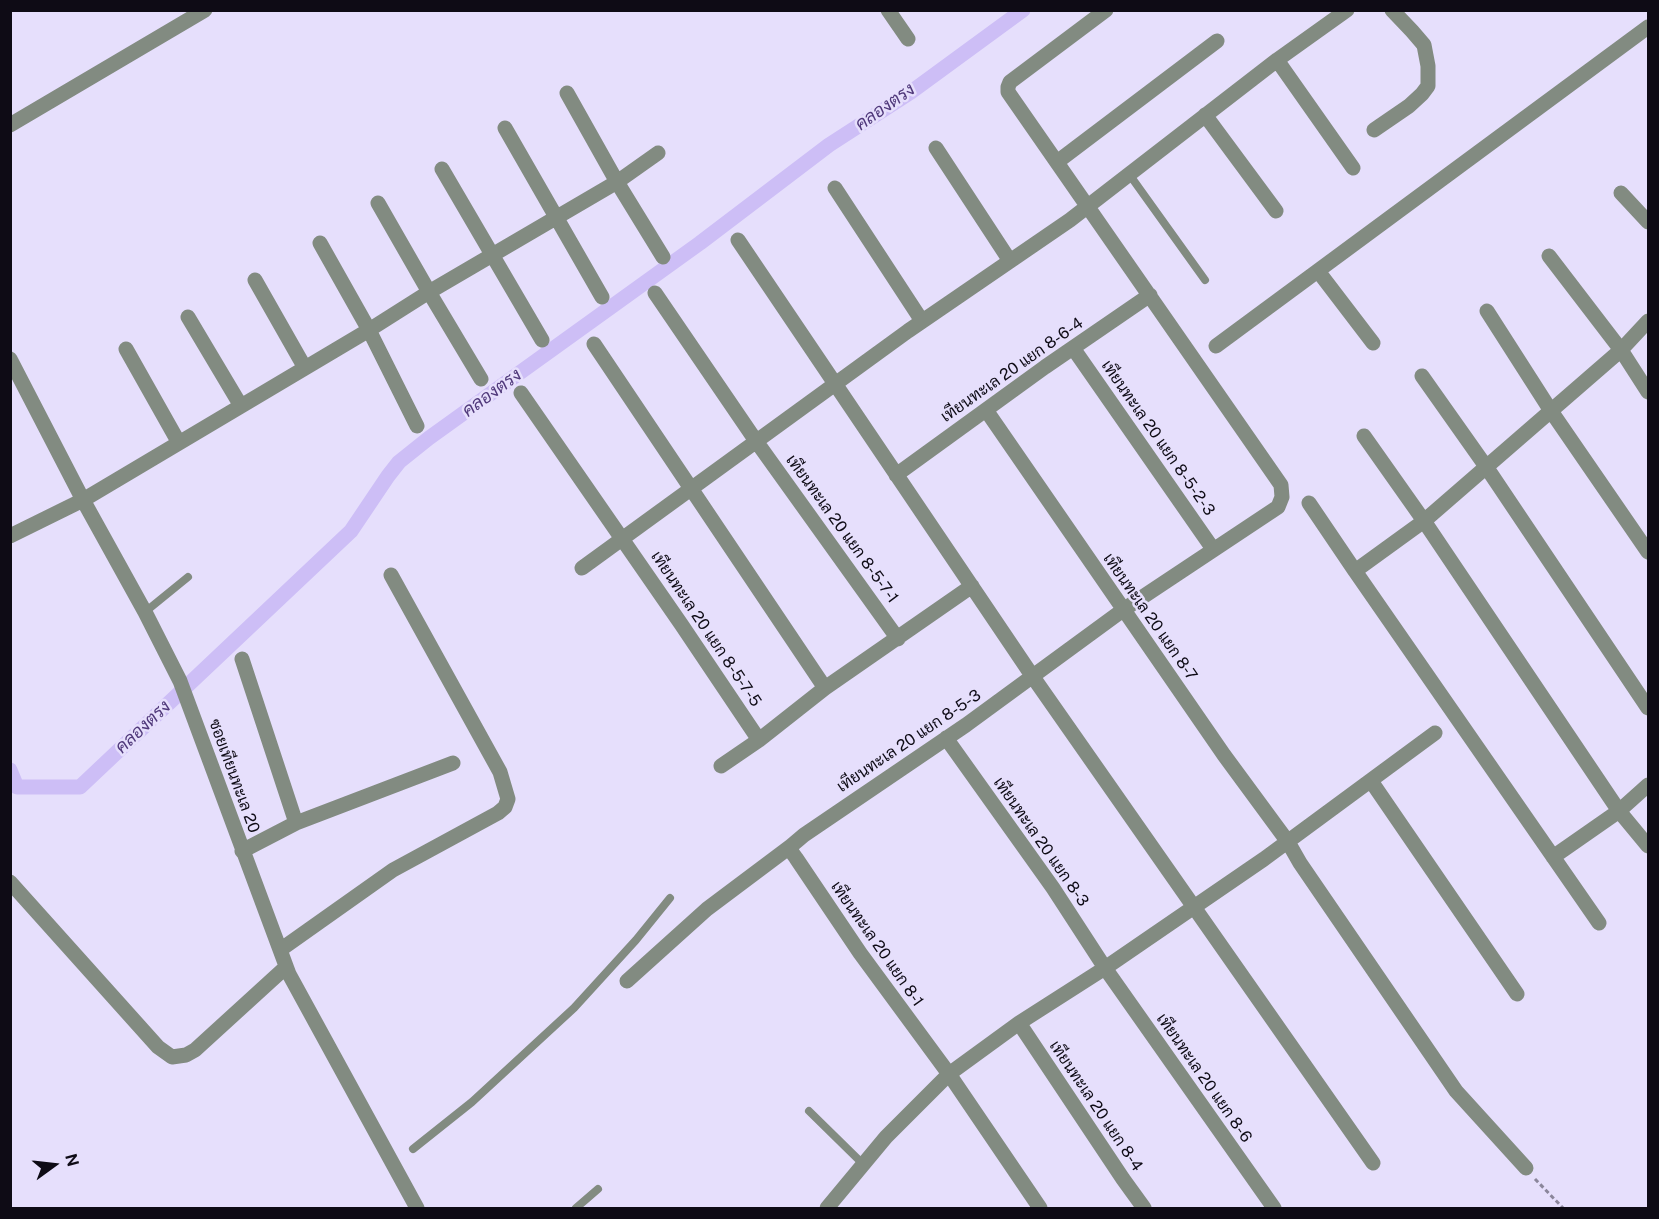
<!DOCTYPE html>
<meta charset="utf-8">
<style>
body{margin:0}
#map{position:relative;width:1659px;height:1219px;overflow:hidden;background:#e6dffc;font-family:"Public Sans",sans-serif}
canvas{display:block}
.frame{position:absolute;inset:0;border:12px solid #0e0b15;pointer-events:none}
.north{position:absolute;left:24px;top:1135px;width:60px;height:60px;-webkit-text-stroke:4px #e6dffc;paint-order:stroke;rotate:75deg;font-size:16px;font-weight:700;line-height:24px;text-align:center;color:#0e0b15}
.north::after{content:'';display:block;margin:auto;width:21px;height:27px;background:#0e0b15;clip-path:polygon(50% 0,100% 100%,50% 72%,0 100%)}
</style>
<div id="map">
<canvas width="1659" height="1219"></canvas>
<div class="frame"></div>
<div class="north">N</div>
</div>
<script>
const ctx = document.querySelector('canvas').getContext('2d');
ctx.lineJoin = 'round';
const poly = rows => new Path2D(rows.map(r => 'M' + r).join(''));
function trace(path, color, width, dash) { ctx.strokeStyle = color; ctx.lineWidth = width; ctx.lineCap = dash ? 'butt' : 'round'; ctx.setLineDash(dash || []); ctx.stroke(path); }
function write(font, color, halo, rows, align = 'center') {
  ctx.font = font + ' "Public Sans",Sarabun,sans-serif'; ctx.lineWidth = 5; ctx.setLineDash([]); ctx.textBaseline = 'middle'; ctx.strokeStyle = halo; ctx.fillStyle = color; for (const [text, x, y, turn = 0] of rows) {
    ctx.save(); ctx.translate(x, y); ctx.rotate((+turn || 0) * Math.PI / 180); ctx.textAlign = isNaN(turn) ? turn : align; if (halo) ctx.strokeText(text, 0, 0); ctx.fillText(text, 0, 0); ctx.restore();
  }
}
const canal = poly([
 [10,770,17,787,80,787,351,531,388,476,399,462,429,438,700,243,829,145,911,92,1023,10]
]);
const path = poly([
 [1535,1179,1563,1208]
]);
const service = poly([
 [1129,174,1205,280],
 [145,612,188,577],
 [809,1111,864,1165],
 [413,1149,472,1102,574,1008,636,940,670,898],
 [576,1208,598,1189]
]);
const minor = poly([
 [888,10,908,39],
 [1277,60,1353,168],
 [567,93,617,182,663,257],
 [1205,115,1276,211],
 [10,125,205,10],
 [505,128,602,297],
 [1374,130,1409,106,1422,94,1428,86,1428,66,1424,45,1412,31,1392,10],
 [936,148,1010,261],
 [1057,162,1217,41],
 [442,169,542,340],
 [835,188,922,321],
 [1621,193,1648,222],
 [378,203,429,292,481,379],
 [738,240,1033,677,1373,1163],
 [320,243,369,330,417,426],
 [1549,256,1621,350,1648,392],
 [1318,271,1373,343],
 [255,280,305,368],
 [655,293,756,441,898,639],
 [1487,311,1551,411,1648,552],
 [188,317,241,406],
 [594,344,825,688],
 [1216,346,1648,27],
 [1073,348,1213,549],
 [126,349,179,443],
 [10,359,83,500,145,612,180,681,289,974,417,1208],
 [1422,376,1487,468,1648,708],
 [521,393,681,624,759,740],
 [986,410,1224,755,1288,842,1300,863,1456,1091,1526,1168],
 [1364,436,1424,521,1619,811,1648,846],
 [896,475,1045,367,1150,295],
 [1309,503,1355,571],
 [10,536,83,500,369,330,429,292,617,182,658,153],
 [582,568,908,331,1070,220,1277,60,1347,10],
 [242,659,296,823],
 [946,738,1053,888,1105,968,1274,1208],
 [721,766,759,740,825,688,972,586],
 [1371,781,1517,994],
 [242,851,296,823,453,763],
 [1553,857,1619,811,1648,785],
 [10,882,158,1047,172,1057,186,1055,195,1050,286,967],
 [1599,923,1355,571,1424,521,1621,350,1648,321],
 [280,950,393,870,498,813,505,807,508,799,500,772,391,575],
 [627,981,707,909,791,846],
 [1019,1023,1123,1179,1144,1208],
 [827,1208,886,1137,949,1074,1019,1023,1105,968,1264,859,1435,733],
 [1040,1208,949,1074,860,953,796,858,791,851,791,846,804,835,966,725,1123,610,1278,507,1282,497,1281,485,1008,92,1008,87,1010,82,1106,10]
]);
const streetNames = [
 ["เทียนทะเล 20 แยก 8-6-4",1012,370,-35],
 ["เทียนทะเล 20 แยก 8-5-2-3",1158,438,55],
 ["เทียนทะเล 20 แยก 8-5-7-1",842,529,54],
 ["เทียนทะเล 20 แยก 8-7",1150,617,55],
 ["เทียนทะเล 20 แยก 8-5-7-5",706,629,56],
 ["เทียนทะเล 20 แยก 8-5-3",909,741,-34],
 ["ซอยเทียนทะเล 20",234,776,70],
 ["เทียนทะเล 20 แยก 8-3",1041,842,55],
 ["เทียนทะเล 20 แยก 8-1",877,944,55],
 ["เทียนทะเล 20 แยก 8-6",1204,1078,55],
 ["เทียนทะเล 20 แยก 8-4",1096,1106,56]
];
const waterNames = [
 ["คลองตรง",885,107,-35],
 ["คลองตรง",492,393,-36],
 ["คลองตรง",143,727,-43]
];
trace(canal, '#cdbef6', 15);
trace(path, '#8b869b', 3, [4.5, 3]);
trace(service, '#828b81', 8);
trace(minor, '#828b81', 15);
write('16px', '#0e0b15', '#e6dffc', streetNames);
write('italic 18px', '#50397b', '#e6dffc', waterNames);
</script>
